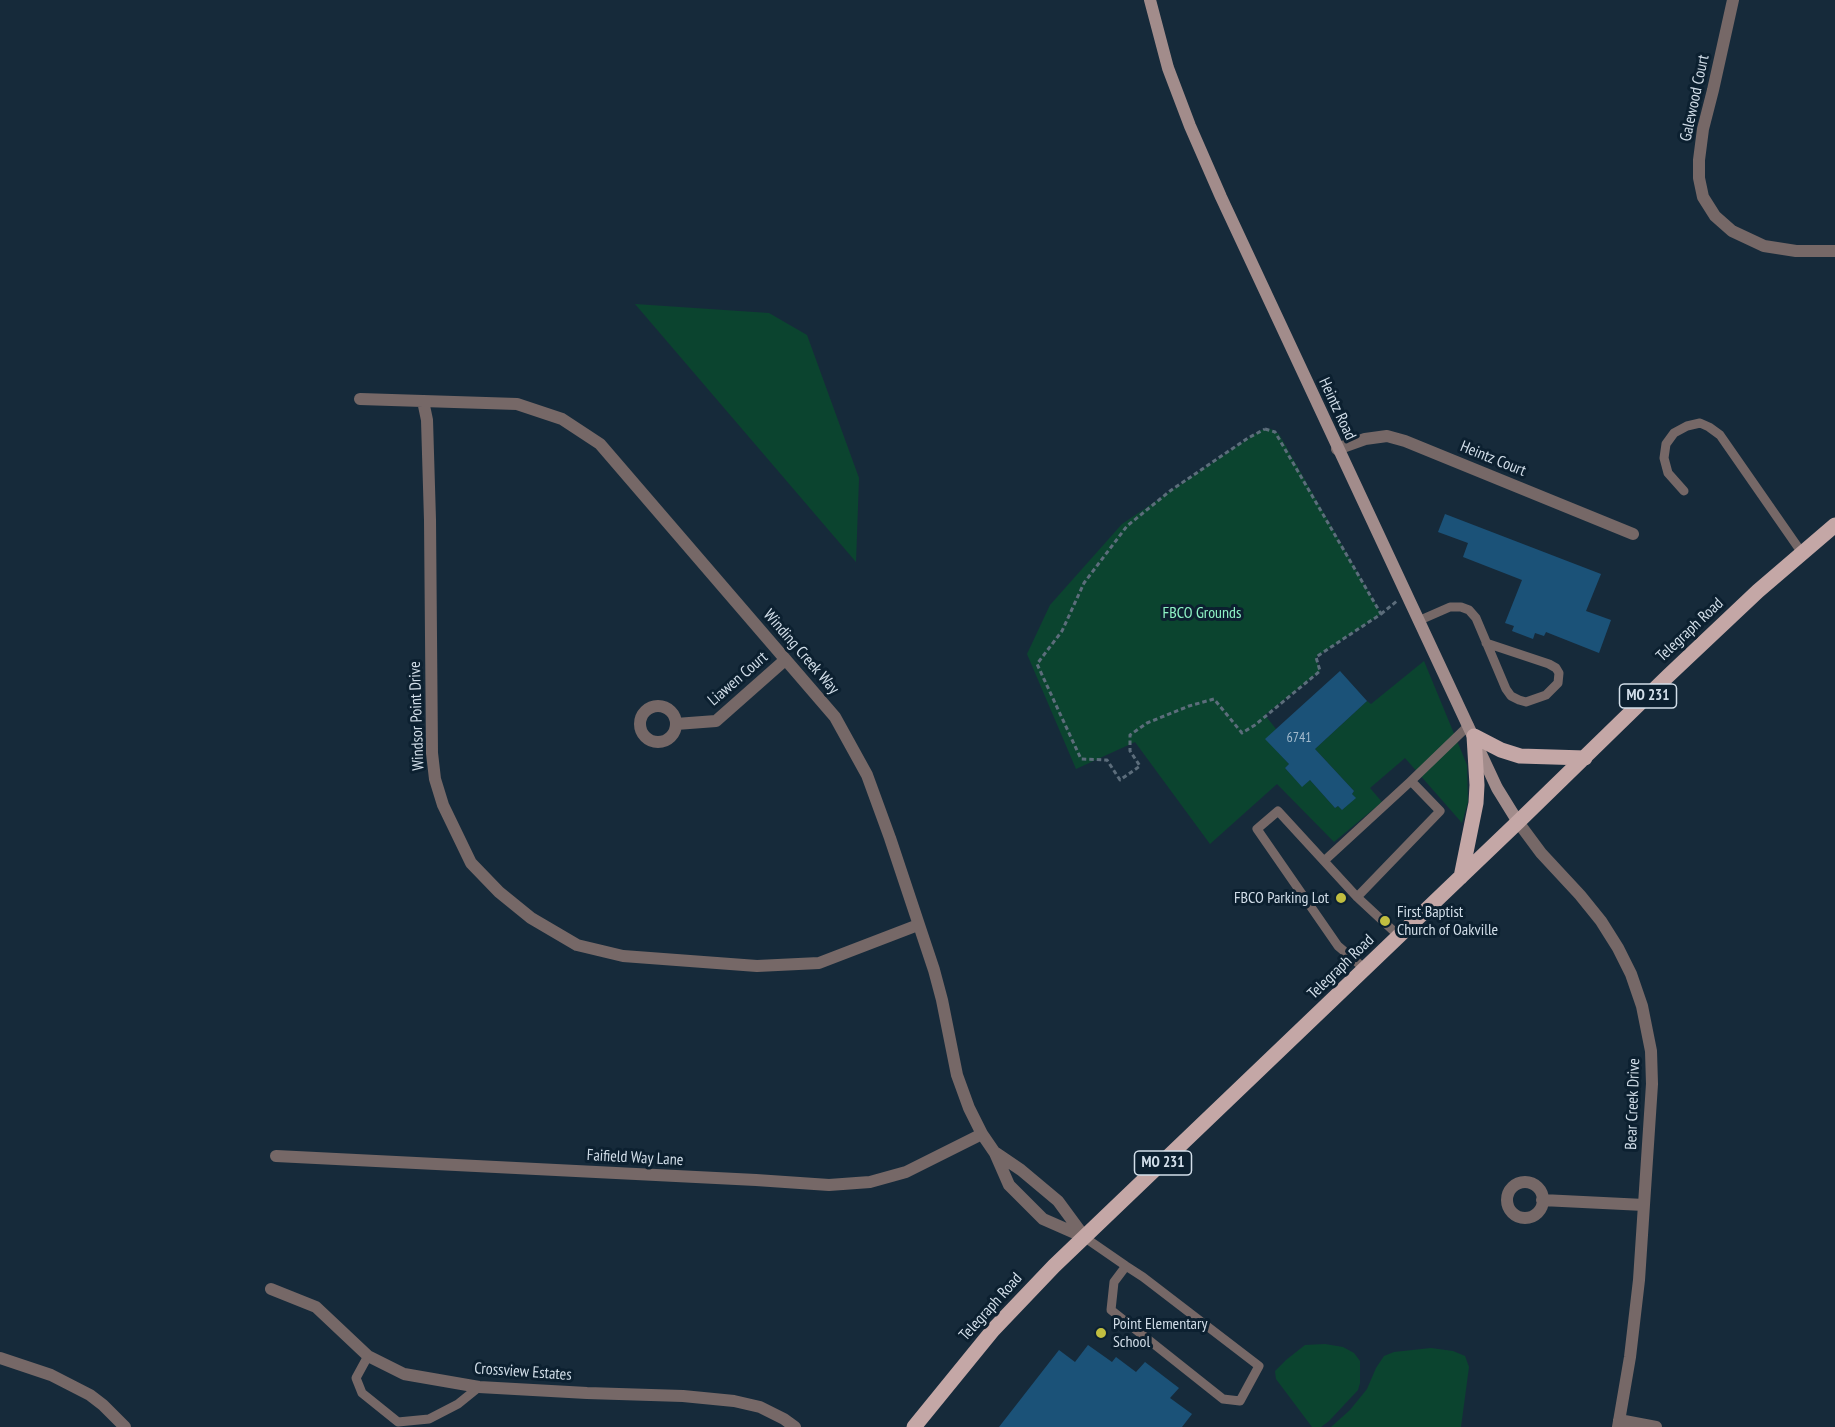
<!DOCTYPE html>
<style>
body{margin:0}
canvas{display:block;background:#162a3a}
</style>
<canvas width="1835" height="1427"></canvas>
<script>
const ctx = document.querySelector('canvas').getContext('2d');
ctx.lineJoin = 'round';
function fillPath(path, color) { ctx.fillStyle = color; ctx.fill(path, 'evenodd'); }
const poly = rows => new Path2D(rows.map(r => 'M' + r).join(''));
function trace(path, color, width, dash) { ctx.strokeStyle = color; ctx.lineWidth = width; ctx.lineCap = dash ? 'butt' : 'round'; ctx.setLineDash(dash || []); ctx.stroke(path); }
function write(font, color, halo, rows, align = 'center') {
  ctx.font = font + ' "PT Sans Narrow",sans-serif'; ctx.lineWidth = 6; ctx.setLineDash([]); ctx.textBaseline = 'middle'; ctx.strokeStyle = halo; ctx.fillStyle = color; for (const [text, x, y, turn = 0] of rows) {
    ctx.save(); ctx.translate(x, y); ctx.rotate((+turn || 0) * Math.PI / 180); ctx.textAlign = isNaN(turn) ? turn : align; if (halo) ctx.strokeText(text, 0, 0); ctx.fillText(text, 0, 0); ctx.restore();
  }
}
const green = poly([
 [635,304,769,313,807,335,859,478,856,562],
 [1271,429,1279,434,1381,614,1316,657,1320,671,1265,715,1276,729,1266,739,1289,764,1285,768,1302,786,1310,780,1335,808,1338,806,1342,810,1355,798,1352,794,1354,791,1315,749,1367,701,1371,704,1424,661,1467,765,1468,802,1462,823,1405,758,1370,788,1382,802,1334,842,1277,784,1210,844,1135,742,1076,769,1027,654,1050,605,1122,524,1261,430],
 [1325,1344,1343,1347,1354,1353,1360,1361,1360,1383,1358,1390,1329,1421,1321,1427,1312,1427,1276,1379,1275,1371,1286,1360,1305,1345],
 [1431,1348,1453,1351,1465,1356,1469,1367,1461,1427,1331,1427,1350,1410,1367,1389,1376,1368,1384,1356,1394,1352]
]);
const building = poly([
 [1445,514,1601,574,1586,611,1611,620,1599,653,1546,632,1544,636,1535,633,1533,639,1512,631,1514,626,1505,623,1522,580,1463,557,1468,543,1438,532],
 [1340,671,1367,701,1315,749,1354,791,1352,794,1356,798,1342,810,1338,806,1335,808,1310,780,1302,787,1285,768,1289,764,1265,739],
 [1088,1345,1112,1362,1116,1357,1136,1372,1145,1362,1179,1388,1170,1398,1192,1414,1182,1427,999,1427,1059,1350,1075,1362]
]);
const path = poly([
 [1265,429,1275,432,1381,614,1316,657,1320,671,1255,725,1242,733,1214,699,1189,706,1147,723,1130,735,1130,751,1140,766,1120,780,1107,760,1081,759,1037,664,1062,631,1084,583,1127,526,1170,491,1248,438,1265,429],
 [1381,614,1397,601]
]);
const lane = poly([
 [1684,491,1668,473,1664,458,1666,444,1674,433,1687,426,1700,423,1709,427,1720,435,1802,553],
 [1418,621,1450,607,1461,607,1469,610,1476,618,1506,689,1511,696,1519,700,1526,702,1546,695,1558,683,1559,673,1556,668,1549,664,1486,643],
 [1411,781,1469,725],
 [1324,861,1411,781,1440,811,1357,897],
 [1365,969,1338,946,1257,829,1278,811,1357,897,1399,936],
 [1084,1237,1126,1266,1143,1277,1259,1366,1240,1401,1223,1399,1111,1310,1114,1282,1126,1266],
 [368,1356,356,1378,362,1393,398,1422,429,1419,458,1404,479,1387]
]);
const street = poly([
 [1733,0,1713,90,1703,129,1699,160,1699,178,1703,197,1715,216,1732,231,1764,246,1796,251,1835,251],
 [360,399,517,404,562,419,600,444,835,717,867,775,890,838,934,970,942,1000,957,1075,969,1108,982,1134,995,1153,1009,1185,1043,1219,1084,1237],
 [423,401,427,420,430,520,432,753,435,779,443,805,471,863,499,892,531,918,577,945,623,956,757,966,819,963,918,925],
 [1337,449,1365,439,1387,436,1405,441,1633,534],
 '640 724a18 18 0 1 1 36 0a18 18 0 1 1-36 0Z',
 [676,724,716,721,785,660],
 [1518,822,1541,853,1580,895,1601,921,1618,948,1631,974,1642,1006,1651,1051,1652,1084,1639,1280,1630,1357,1618,1427],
 [996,1153,1021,1170,1058,1201,1083,1235],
 [276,1156,756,1180,829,1185,870,1182,906,1172,982,1134],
 '1507 1200a18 18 0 1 1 36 0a18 18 0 1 1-36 0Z',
 [1542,1200,1644,1205],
 [271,1289,316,1307,368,1356,404,1374,479,1387,587,1393,683,1396,734,1401,760,1407,784,1419,795,1427],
 [0,1358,51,1375,90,1395,103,1405,125,1427],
 [1619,1420,1656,1427]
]);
const secondary = poly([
 [1150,0,1168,68,1190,126,1221,197,1497,788,1518,822]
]);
const primary = poly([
 [1474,736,1501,750,1520,756,1585,758],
 [1461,877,1476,803,1477,785,1474,736],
 [914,1427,993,1330,1054,1266,1518,822,1668,676,1758,591,1835,525]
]);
const markers = [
 [1341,898,6,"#c1be40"],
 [1385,921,6,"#c1be40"],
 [1101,1333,6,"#c1be40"]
];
const numberNames = [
 ["6741",1299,738]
];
const shields = [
 [1648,696,57],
 [1163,1163,57]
];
const shieldNames = [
 ["MO 231",1648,696],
 ["MO 231",1163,1163]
];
const streetNames = [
 ["Galewood Court",1695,98,-78],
 ["Heintz Road",1337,409,65],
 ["Heintz Court",1493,459,22],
 ["Telegraph Road",1690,630,-43],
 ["Winding Creek Way",801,652,49],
 ["Liawen Court",738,679,-41],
 ["Windsor Point Drive",417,716,-92],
 ["Telegraph Road",1341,967,-44],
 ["Bear Creek Drive",1633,1104,-88],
 ["Faifield Way Lane",635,1158,3],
 ["Telegraph Road",991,1307,-48],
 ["Crossview Estates",523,1372,4]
];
const parkNames = [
 ["FBCO Grounds",1202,613]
];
const poiNames = [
 ["FBCO Parking Lot",1329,898,"right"],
 ["First Baptist",1397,912],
 ["Church of Oakville",1397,930],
 ["Point Elementary",1113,1324],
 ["School",1113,1342]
];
fillPath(green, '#0b442f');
fillPath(building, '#1b5278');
trace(path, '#5c6d7b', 3, [4.5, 3]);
trace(lane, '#766867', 9);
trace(street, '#766867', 12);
trace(secondary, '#a28c8b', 12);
trace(primary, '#c4a7a6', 15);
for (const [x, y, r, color] of markers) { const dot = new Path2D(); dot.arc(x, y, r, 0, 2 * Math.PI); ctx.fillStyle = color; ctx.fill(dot); trace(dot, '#0c2030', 2); }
write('14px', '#a4bbcd', null, numberNames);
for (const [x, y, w] of shields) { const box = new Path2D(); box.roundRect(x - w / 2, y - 12, w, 24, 4.5); ctx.fillStyle = '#0c2030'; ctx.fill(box); trace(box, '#d2dee9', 1.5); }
write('bold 15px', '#d2dee9', null, shieldNames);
write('16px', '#d2dee9', '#0c2030', streetNames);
write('16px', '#8ef3c5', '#0c2030', parkNames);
write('16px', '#d2dee9', '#0c2030', poiNames, 'left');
</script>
